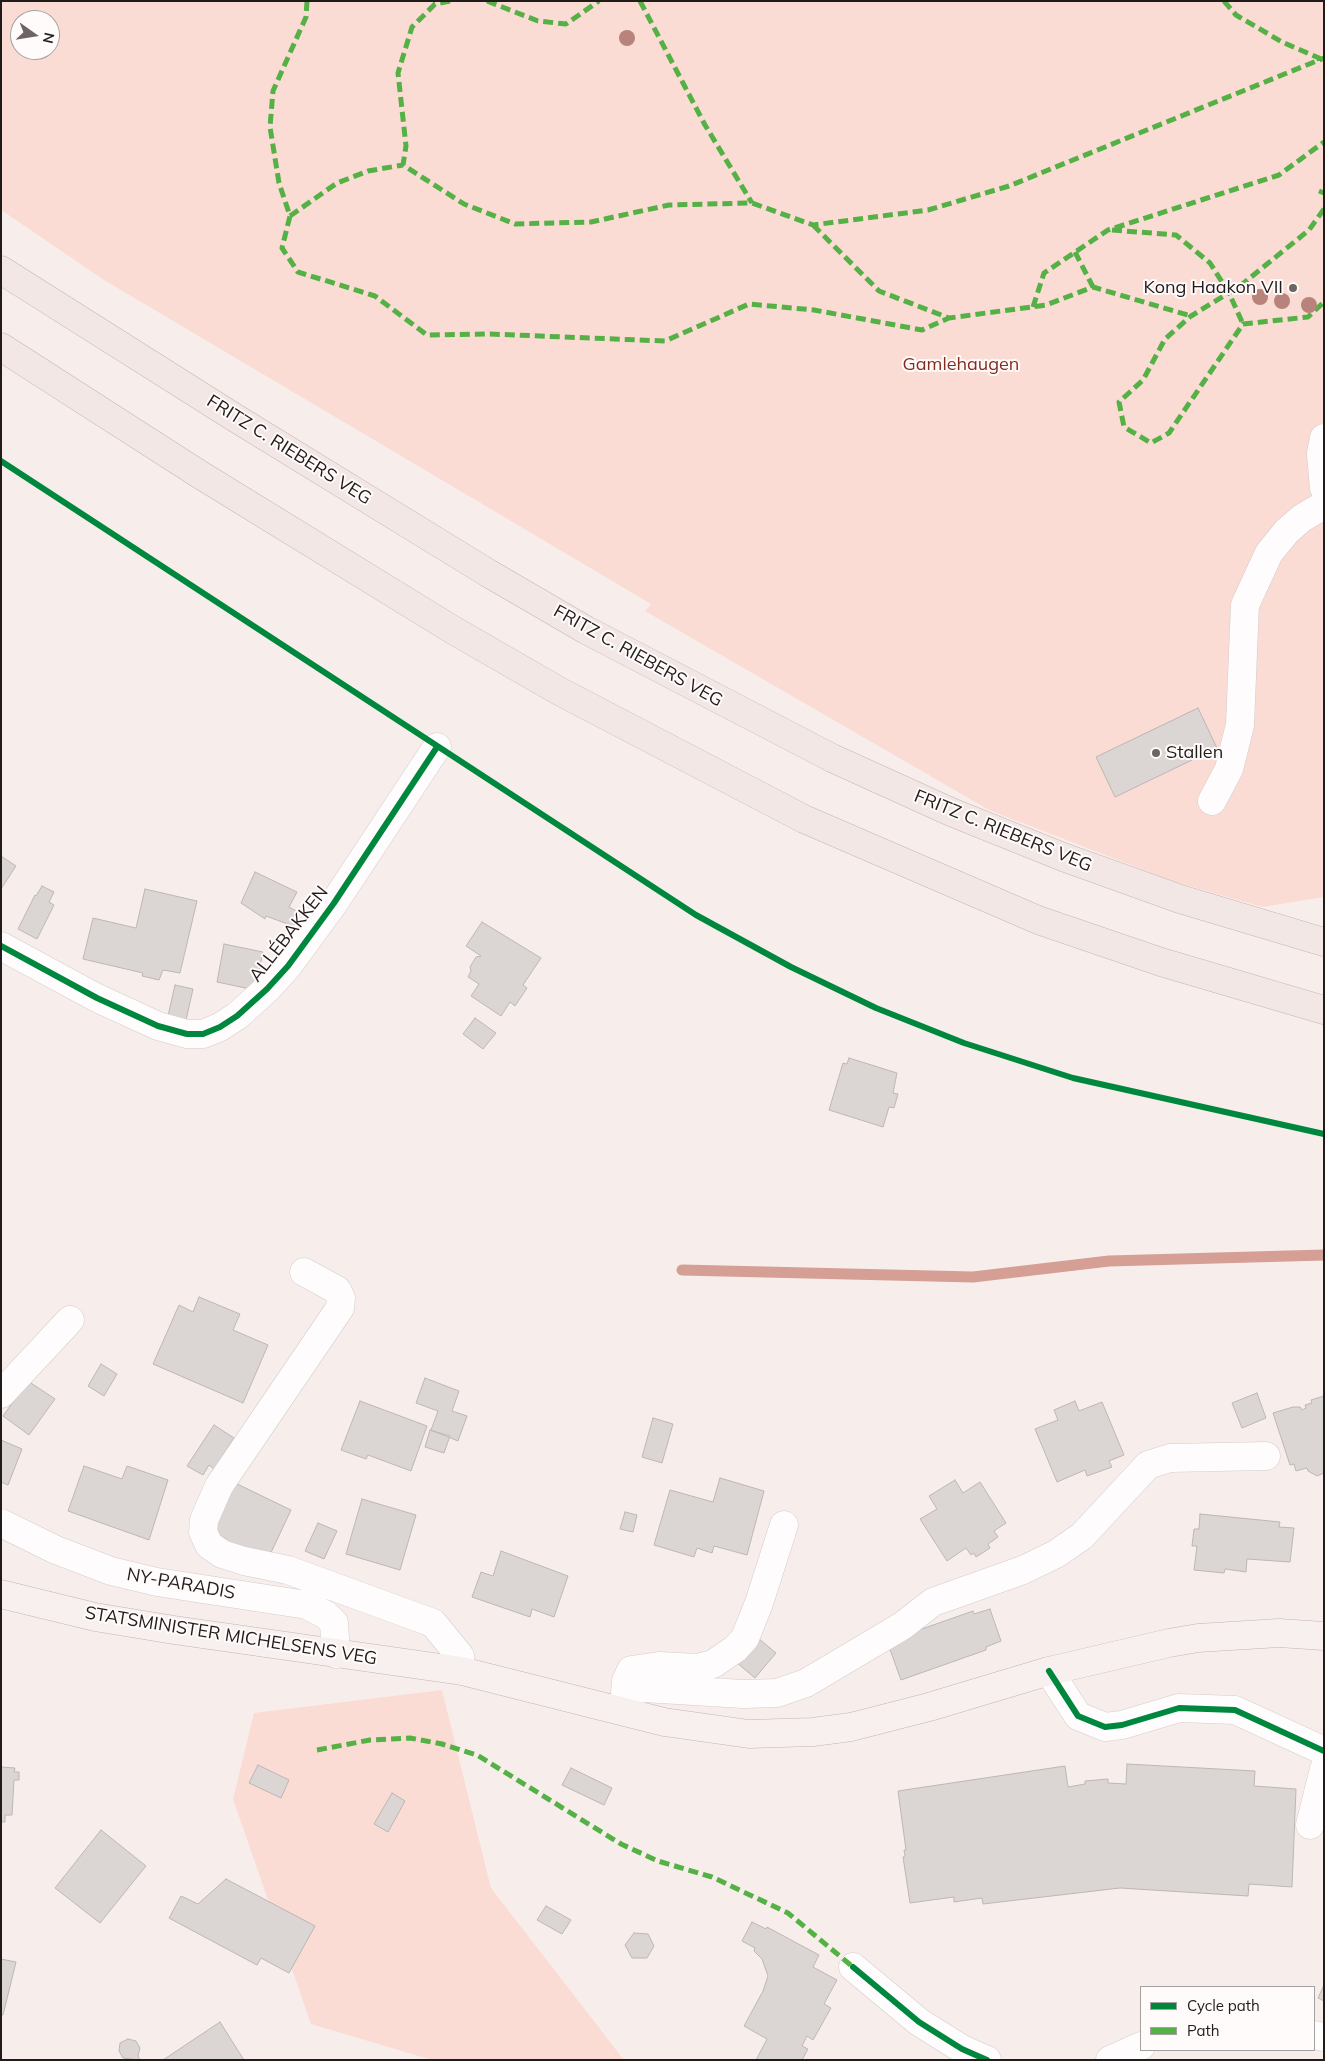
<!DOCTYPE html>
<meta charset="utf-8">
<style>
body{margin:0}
#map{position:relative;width:1325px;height:2061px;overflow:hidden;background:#f7eeec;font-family:Mulish,sans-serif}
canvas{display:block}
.frame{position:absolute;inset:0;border:2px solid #211b1a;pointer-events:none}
.legend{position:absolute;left:1140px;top:1986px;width:175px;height:65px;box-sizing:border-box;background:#fffbfb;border:1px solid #a6a1a1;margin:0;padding:6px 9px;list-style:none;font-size:15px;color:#211b1a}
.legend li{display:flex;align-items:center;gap:10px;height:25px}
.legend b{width:25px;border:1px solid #a6a1a1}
.north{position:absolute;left:10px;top:10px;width:50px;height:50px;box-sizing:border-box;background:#fffbfb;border:1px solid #a6a1a1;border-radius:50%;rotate:103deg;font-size:14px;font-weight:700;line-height:20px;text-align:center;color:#211b1a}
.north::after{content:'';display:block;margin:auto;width:18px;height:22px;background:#6c6564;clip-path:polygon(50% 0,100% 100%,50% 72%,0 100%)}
</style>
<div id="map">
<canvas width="1325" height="2061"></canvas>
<div class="frame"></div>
<ul class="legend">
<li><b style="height:6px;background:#00873e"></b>Cycle path</li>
<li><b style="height:6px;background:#55b145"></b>Path</li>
</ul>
<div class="north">N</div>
</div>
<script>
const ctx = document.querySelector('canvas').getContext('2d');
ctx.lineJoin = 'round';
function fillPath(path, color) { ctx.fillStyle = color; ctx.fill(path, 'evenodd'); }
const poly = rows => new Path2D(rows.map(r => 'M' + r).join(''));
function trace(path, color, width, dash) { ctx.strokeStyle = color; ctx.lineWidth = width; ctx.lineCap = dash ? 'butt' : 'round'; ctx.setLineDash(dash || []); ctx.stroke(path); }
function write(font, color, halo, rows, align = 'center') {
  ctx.font = font + ' Mulish,sans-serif'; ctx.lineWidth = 4; ctx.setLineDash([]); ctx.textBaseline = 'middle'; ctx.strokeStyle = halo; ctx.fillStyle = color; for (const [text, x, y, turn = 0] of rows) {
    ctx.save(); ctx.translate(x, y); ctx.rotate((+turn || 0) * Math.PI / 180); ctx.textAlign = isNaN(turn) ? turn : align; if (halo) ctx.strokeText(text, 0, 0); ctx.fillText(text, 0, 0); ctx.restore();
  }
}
const green = poly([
 [1,1,1324,1,1324,897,1262,907,1172,881,989,810,645,611,651,604,104,280,1,210],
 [20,20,50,20,50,50,20,50],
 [442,1690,491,1888,624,2060,432,2060,311,2024,233,1799,254,1713]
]);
const stream = poly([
 [682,1270,973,1277,1109,1261,1324,1255]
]);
const building = poly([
 [1198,708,1217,748,1115,797,1096,757,1198,708],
 [1,856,16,866,1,889,1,856],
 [255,872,297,892,289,907,300,913,293,926,266,916,265,919,241,903,255,872],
 [42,886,54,892,49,902,54,905,37,939,18,929,35,895,36,896,42,886],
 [145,889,197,901,180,973,163,970,159,980,142,976,143,973,83,959,93,918,136,928,145,889],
 [482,922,541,958,523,985,527,988,515,1006,510,1002,501,1016,471,996,479,984,468,977,471,971,470,967,476,957,481,956,466,946,482,922],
 [224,944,263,952,255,990,217,982,224,944],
 [175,985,193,989,186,1020,168,1016,175,985],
 [475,1018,496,1033,483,1049,463,1034,475,1018],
 [849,1058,897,1073,893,1093,898,1094,894,1108,889,1107,883,1127,829,1110,843,1063,847,1064,849,1058],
 [199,1297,240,1314,233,1330,268,1345,243,1403,153,1364,179,1305,193,1312,199,1297],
 [101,1364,117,1374,104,1396,88,1386,101,1364],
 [425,1378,459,1391,452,1411,467,1416,458,1441,431,1430,438,1411,416,1403,425,1378],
 [28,1381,55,1399,29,1435,3,1416,28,1381],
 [1257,1393,1266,1418,1242,1428,1232,1403,1257,1393],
 [1324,1396,1324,1473,1317,1476,1308,1471,1307,1468,1296,1471,1294,1464,1290,1465,1273,1413,1293,1407,1300,1407,1302,1410,1306,1408,1305,1405,1312,1403,1311,1400,1324,1396],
 [360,1401,427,1426,411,1471,368,1455,366,1459,341,1450,360,1401],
 [1075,1401,1079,1411,1102,1402,1124,1455,1109,1461,1112,1467,1087,1476,1085,1470,1057,1482,1035,1429,1058,1420,1054,1410,1075,1401],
 [653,1418,673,1424,662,1463,642,1457,653,1418],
 [214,1425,234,1438,214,1469,209,1465,203,1475,187,1466,214,1425],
 [430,1430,450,1436,444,1453,425,1447,430,1430],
 [1,1440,22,1449,8,1485,1,1482,1,1440],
 [84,1466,122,1479,127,1466,168,1480,149,1540,68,1511,84,1466],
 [720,1478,764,1491,747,1555,714,1546,712,1553,697,1548,694,1557,654,1545,670,1490,713,1502,720,1478],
 [955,1480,963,1493,980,1482,1006,1523,994,1531,998,1537,988,1544,990,1548,976,1557,974,1553,971,1555,966,1548,947,1561,920,1519,937,1509,929,1496,955,1480],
 [231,1481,291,1510,268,1559,223,1546,226,1539,209,1531,231,1481],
 [362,1499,416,1515,400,1570,346,1554,362,1499],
 [625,1512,637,1515,633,1532,620,1529,625,1512],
 [1200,1514,1280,1522,1279,1527,1294,1528,1290,1562,1247,1559,1246,1572,1225,1569,1224,1573,1194,1570,1197,1546,1192,1546,1194,1529,1199,1529,1200,1514],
 [318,1523,337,1531,324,1559,305,1551,318,1523],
 [501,1551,568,1576,554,1617,532,1609,530,1617,472,1597,481,1572,493,1576,501,1551],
 [990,1609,1001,1641,986,1647,986,1650,901,1680,888,1644,896,1638,973,1611,974,1614,990,1609],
 [758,1638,776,1653,755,1678,736,1662,758,1638],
 [1127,1764,1255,1771,1254,1786,1296,1789,1292,1887,1249,1884,1248,1896,1120,1888,983,1904,982,1898,954,1902,954,1897,910,1903,903,1857,905,1856,904,1850,906,1850,898,1791,1065,1766,1068,1787,1085,1784,1085,1781,1108,1779,1108,1783,1126,1784,1127,1764],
 [258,1765,289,1780,281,1798,249,1783,258,1765],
 [1,1767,15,1768,14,1772,19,1772,19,1780,14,1780,12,1815,5,1815,5,1822,1,1822,1,1767],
 [571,1768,612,1788,604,1805,562,1785,571,1768],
 [392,1793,405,1801,388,1832,374,1824,392,1793],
 [101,1830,146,1866,100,1923,55,1888,101,1830],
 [226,1879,315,1926,289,1973,261,1958,257,1965,169,1918,181,1896,198,1904,226,1879],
 [546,1906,571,1920,562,1934,537,1920,546,1906],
 [752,1922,766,1929,767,1927,819,1955,813,1967,837,1980,824,2004,831,2008,813,2040,807,2036,802,2046,808,2049,802,2060,756,2060,767,2039,744,2026,763,1991,768,1976,762,1959,754,1951,755,1948,742,1941,752,1922],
 [634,1933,648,1934,654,1946,647,1958,632,1958,625,1945,634,1933],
 [1,1959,16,1962,3,2015,1,2015,1,1959],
 [1323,1987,1324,1988,1324,2001,1318,1998,1323,1987],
 [220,2022,244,2060,163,2060,220,2022],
 [128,2039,136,2041,140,2048,138,2056,140,2060,123,2058,119,2051,120,2043,128,2039]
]);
const minor = poly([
 [1324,438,1321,454,1324,488],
 [1212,801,1229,769,1240,725,1245,605,1269,553,1287,531,1302,518,1324,505],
 [1,946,97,998,158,1026,187,1034,203,1034,220,1027,237,1016,267,989,288,966,334,903,437,747],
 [304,1272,337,1290,341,1298,340,1308,219,1486,204,1520,203,1532,209,1545,222,1554,244,1561,288,1570,433,1623,460,1656,462,1671],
 [1,1394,70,1320],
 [1,1523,56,1550,111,1571,157,1582,307,1605,326,1615,334,1623,336,1654],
 [1049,1671,1078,1716,1105,1727,1122,1725,1179,1708,1235,1710,1324,1751],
 [626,1692,644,1688,743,1694,777,1693,806,1683,902,1626,933,1602,1023,1570,1056,1554,1082,1536,1148,1465,1170,1458,1266,1456],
 [624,1707,626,1681,631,1670,659,1666,697,1668,713,1664,735,1649,745,1638,759,1603,784,1525],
 [1310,1825,1324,1769],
 [853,1967,919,2022,962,2049,987,2060],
 [1314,2035,1324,2037],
 [1110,2060,1141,2046]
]);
const major = poly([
 [1,1594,95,1617,174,1630,462,1671,664,1722,749,1734,813,1732,851,1727,929,1707,1049,1671,1169,1643,1198,1638,1279,1633,1324,1636]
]);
const highway = poly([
 [1,270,237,419,488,573,586,630,832,758,951,812,1063,857,1180,899,1324,942],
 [1,347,199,474,453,630,559,691,804,819,1038,920,1161,962,1324,1010]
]);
const quiet = poly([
 [307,1,306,17,273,91,270,127,279,183,290,216,282,248,298,272,375,296,427,335,490,334,665,341,749,304,814,310,922,330,949,318],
 [450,1,435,4,412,27,398,73,406,146,403,165,464,204,515,224,591,222,669,205,752,203,813,225,928,210,1009,186,1324,58],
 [487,1,538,21,566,24,599,1],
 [640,1,705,125,752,203],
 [1224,1,1236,15,1282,42,1319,58,1320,65],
 [1319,191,1324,193],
 [1324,209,1309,230,1240,286,1191,316,1165,339,1143,380,1119,402,1124,427,1151,443,1169,433,1243,324,1308,317,1324,302],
 [290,216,337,183,368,171,403,165],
 [813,225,879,291,949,318,1046,305,1093,287,1191,316],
 [1112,230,1176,235,1210,263,1229,293,1243,324],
 [1075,252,1093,287],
 [1033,307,1044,273,1108,230,1279,175,1324,142],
 [317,1750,370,1740,410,1738,442,1744,477,1755,621,1844,658,1861,712,1877,788,1913,853,1967]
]);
const cycleway = poly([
 [1,461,696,915,791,967,876,1008,964,1043,1073,1078,1324,1134],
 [1,946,97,998,158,1026,187,1034,203,1034,220,1027,237,1016,267,989,288,966,334,903,437,747],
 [1049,1671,1078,1716,1105,1727,1122,1725,1179,1708,1235,1710,1324,1751],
 [853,1967,919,2022,962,2049,987,2060]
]);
const trees = [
 [627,38],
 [1260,297],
 [1282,301],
 [1309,305]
];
const markers = [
 [1293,288,5,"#6c6564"],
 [1156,753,5,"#6c6564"]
];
const poiNames = [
 ["Kong Haakon VII",1283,288],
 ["Stallen",1166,753,"left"]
];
const parkNames = [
 ["Gamlehaugen",961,365]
];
const streetNames = [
 ["FRITZ C. RIEBERS VEG",289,450,32],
 ["FRITZ C. RIEBERS VEG",638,656,29],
 ["FRITZ C. RIEBERS VEG",1003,831,22],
 ["ALLÉBAKKEN",289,934,-52],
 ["NY-PARADIS",181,1584,10],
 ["STATSMINISTER MICHELSENS VEG",231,1636,9]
];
fillPath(green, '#fadcd5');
trace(stream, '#d59f95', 11);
fillPath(building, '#dbd5d3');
trace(building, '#bdb6b5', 1);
trace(minor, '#d3ccca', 29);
trace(major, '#c4b5b2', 29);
trace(highway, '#c4b5b2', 29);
trace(minor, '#fefcfc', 28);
trace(major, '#f7f0ee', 28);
trace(highway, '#f2e7e5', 28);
trace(quiet, '#55b145', 5, [10, 5]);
trace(cycleway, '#00873e', 6);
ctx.fillStyle = '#b7837b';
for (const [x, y] of trees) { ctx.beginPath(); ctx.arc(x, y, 8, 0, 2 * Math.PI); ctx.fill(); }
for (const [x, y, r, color] of markers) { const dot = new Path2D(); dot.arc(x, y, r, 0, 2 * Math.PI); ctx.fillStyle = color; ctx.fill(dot); trace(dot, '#fffbfb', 2); }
write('18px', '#211b1a', '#fffbfb', poiNames, 'right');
write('18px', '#832b1f', '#fffbfb', parkNames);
write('18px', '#211b1a', '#fffbfb', streetNames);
</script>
